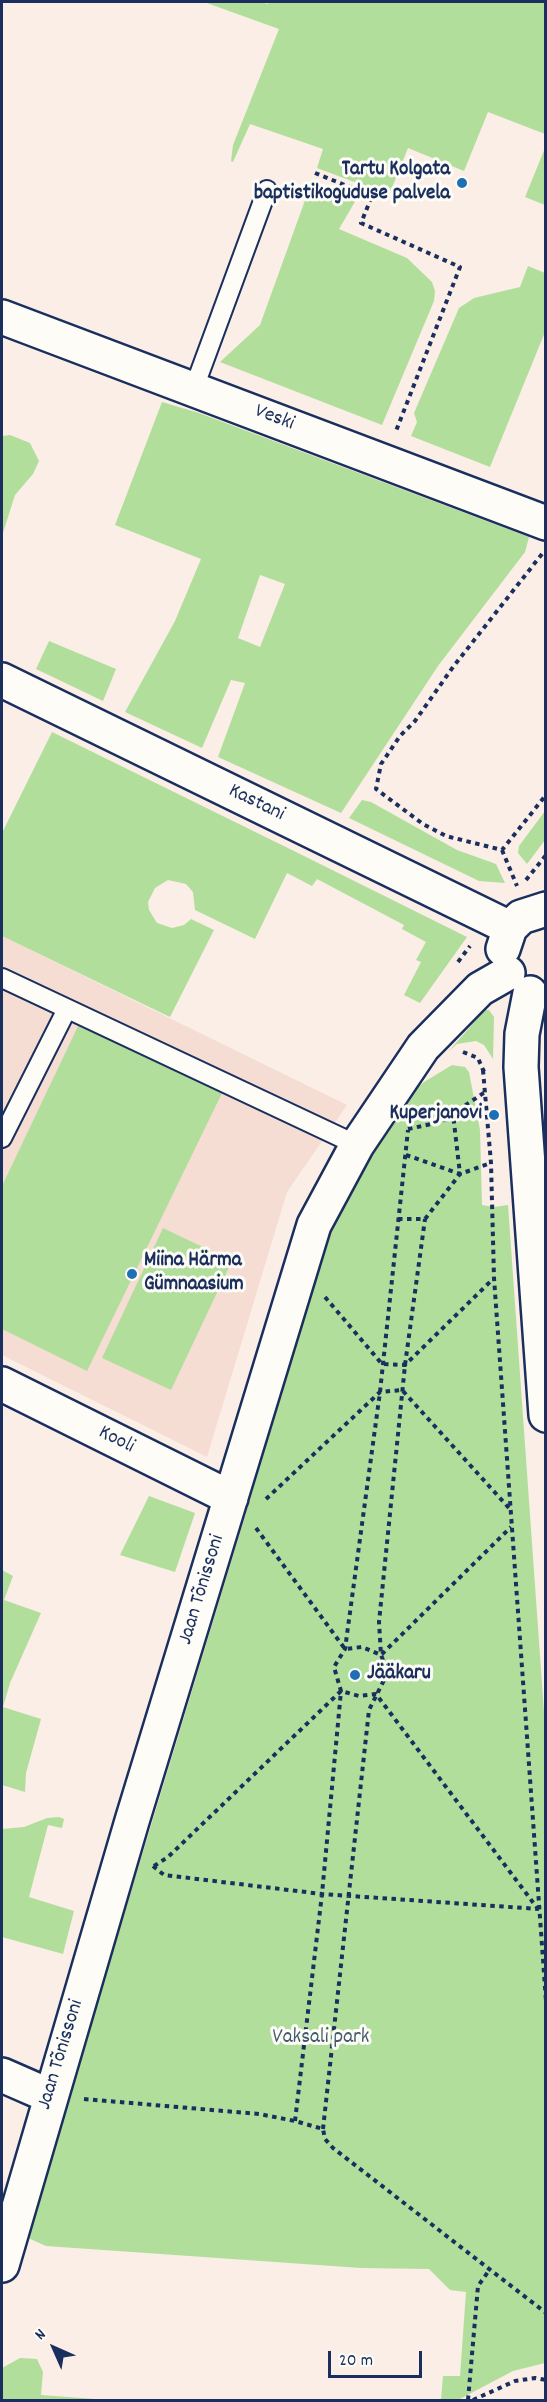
<!DOCTYPE html>
<meta charset="utf-8">
<style>
body{margin:0}
#map{position:relative;width:547px;height:2402px;overflow:hidden;background:#faeee7;font-family:Dekko,sans-serif}
canvas{display:block}
.frame{position:absolute;inset:0;border:3px solid #1b2f5e;pointer-events:none}
.north{position:absolute;left:24px;top:2318px;width:60px;height:60px;-webkit-text-stroke:4px #fdfcf7;paint-order:stroke;rotate:315deg;font-size:16px;font-weight:700;line-height:24px;text-align:center;color:#1b2f5e}
.north::after{content:'';display:block;margin:auto;width:21px;height:27px;background:#1b2f5e;clip-path:polygon(50% 0,100% 100%,50% 72%,0 100%)}
.scale{position:absolute;left:328px;top:2351px;width:94px;height:27px;box-sizing:border-box;border:3px solid #1b2f5e;border-top:0;padding-left:8px;font-size:18px;line-height:21px;white-space:nowrap;color:#1b2f5e;-webkit-text-stroke:4px #fdfcf7;paint-order:stroke}
</style>
<div id="map">
<canvas width="547" height="2402"></canvas>
<div class="frame"></div>
<div class="north">N</div>
<div class="scale">20 m</div>
</div>
<script>
const ctx = document.querySelector('canvas').getContext('2d');
ctx.lineJoin = 'round';
function fillPath(path, color) { ctx.fillStyle = color; ctx.fill(path, 'evenodd'); }
const poly = rows => new Path2D(rows.map(r => 'M' + r).join(''));
function trace(path, color, width, dash) { ctx.strokeStyle = color; ctx.lineWidth = width; ctx.lineCap = dash ? 'butt' : 'round'; ctx.setLineDash(dash || []); ctx.stroke(path); }
function write(font, color, halo, rows, align = 'center') {
  ctx.font = font + ' Dekko,sans-serif'; ctx.lineWidth = 6; ctx.setLineDash([]); ctx.textBaseline = 'middle'; ctx.strokeStyle = halo; ctx.fillStyle = color; for (const [text, x, y, turn = 0] of rows) {
    ctx.save(); ctx.translate(x, y); ctx.rotate((+turn || 0) * Math.PI / 180); ctx.textAlign = isNaN(turn) ? turn : align; if (halo) ctx.strokeText(text, 0, 0); ctx.fillText(text, 0, 0); ctx.restore();
  }
}
const built = poly([
 [2,936,347,1105,287,1192,207,1457,2,1355]
]);
const green = poly([
 [204,2,263,2,267,4,270,2,545,2,545,134,488,112,464,171,408,148,389,195,317,168,323,149,250,124,233,162,231,161,233,145,279,29],
 [545,148,545,205,525,197],
 [312,181,356,200,339,229,407,258,432,282,435,291,434,301,382,425,220,362,260,325],
 [528,266,545,273,545,332,490,467,411,436,417,422,414,413,459,308,474,298,520,287],
 [162,402,199,413,529,537,525,552,438,666,341,813,218,757,245,683,231,680,202,748,125,712,175,621,201,559,115,525],
 [260,575,285,584,260,647,238,638],
 [10,435,30,443,39,461,33,474,15,495,2,536,2,436],
 [49,641,116,669,103,701,36,669],
 [52,732,298,853,467,937,420,1003,404,995,421,962,416,960,426,942,402,929,404,925,317,879,312,886,287,873,255,939,195,910,193,892,186,884,168,880,155,888,148,902,149,910,157,923,172,928,184,925,191,919,214,930,170,1017,2,936,2,833],
 [362,800,371,802,457,850,496,864,505,883,479,881,349,818],
 [545,811,545,840,527,864,518,853,519,846],
 [485,1010,489,1010,494,1017,493,1059,484,1045,476,1041,457,1044,448,1052],
 [80,1022,223,1091,87,1371,2,1329,2,1186],
 [452,1065,465,1067,469,1072,480,1130,482,1205,494,1207,508,1205,545,1726,545,2363,513,2371,458,2400,441,2400,443,2376,460,2376,466,2292,450,2290,429,2269,361,2268,46,2246,26,2237,246,1513,316,1259,369,1154,401,1103,424,1082],
 [163,1228,232,1261,171,1390,102,1358],
 [149,1496,195,1513,175,1572,120,1555],
 [2,1570,13,1576,4,1600,41,1613,10,1683,3,1707,41,1719,26,1773,25,1792,2,1785],
 [59,1817,64,1819,62,1828,48,1825,29,1897,74,1911,63,1954,2,1937,2,1829,24,1827,47,1818],
 [20,2358,37,2359,43,2372,41,2395,109,2400,2,2400,2,2368]
]);
const path = poly([
 [315,173,372,196,361,223,460,267,396,431],
 [542,554,453,667,415,721,400,736,381,764,376,789,423,824,446,836,502,850,546,795],
 [502,850,517,886],
 [526,880,546,855],
 [458,962,470,946],
 [463,1052,478,1058,483,1070,485,1069],
 [483,1070,491,1163,494,1278,546,2001],
 [408,1129,441,1122,485,1092],
 [406,1155,460,1174,453,1114],
 [398,1219,425,1219,460,1174,491,1163],
 [325,1297,382,1364,405,1365,494,1278],
 [266,1499,380,1392,402,1390,509,1508],
 [256,1528,345,1649,362,1647,381,1655,511,1527],
 [153,1866,164,1875,322,1894,539,1909],
 [154,1866,168,1857,341,1691,359,1696,376,1694,538,1909],
 [84,2099,259,2114,295,2121,323,2129,325,2139,333,2148,546,2313],
 [295,2121,322,1894,341,1691,334,1667,345,1649,380,1392,408,1130],
 [323,2129,369,1710,388,1672,381,1655,379,1622,405,1365,425,1219],
 [468,2400,478,2286,490,2269],
 [473,2400,515,2381,535,2378,546,2380]
]);
const service = poly([
 [194,388,267,190],
 [2,978,357,1145],
 [2,1138,67,1009]
]);
const minor = poly([
 [2,317,546,523],
 [2,680,510,928],
 [503,949,510,928,521,917,546,909],
 [530,993,522,1034,521,1067,546,1415],
 [2,1384,231,1498],
 [2,2075,50,2096],
 [2,2265,132,1821,314,1225,357,1145,423,1047,480,989,508,973]
]);
const markers = [
 [462,183,6,"#1f6fb2"],
 [494,1115,6,"#1f6fb2"],
 [132,1274,6,"#1f6fb2"],
 [355,1675,6,"#1f6fb2"]
];
const poiNames = [
 ["Tartu Kolgata",450,171],
 ["baptistikoguduse palvela",450,195],
 ["Kuperjanovi",482,1115],
 ["Miina Härma",144,1262,"left"],
 ["Gümnaasium",144,1286,"left"],
 ["Jääkaru",367,1675,"left"]
];
const streetNames = [
 ["Veski",274,419,21],
 ["Kastani",256,804,26],
 ["Kooli",116,1441,27],
 ["Jaan Tõnissoni",203,1590,-73],
 ["Jaan Tõnissoni",62,2055,-73]
];
const parkNames = [
 ["Vaksali park",321,2039]
];
fillPath(built, '#f6ddd3');
fillPath(green, '#b2de9b');
trace(service, '#1b2f5e', 22);
trace(minor, '#1b2f5e', 38);
trace(path, '#1b2f5e', 4, [4.5, 4.5]);
trace(service, '#fdfcf7', 18);
trace(minor, '#fdfcf7', 33);
for (const [x, y, r, color] of markers) { const dot = new Path2D(); dot.arc(x, y, r, 0, 2 * Math.PI); ctx.fillStyle = color; ctx.fill(dot); trace(dot, '#fdfcf7', 2); }
write('bold 21px', '#1b2f5e', '#fdfcf7', poiNames, 'right');
write('21px', '#1b2f5e', '#fdfcf7', streetNames);
write('21px', '#415b6d', '#fdfcf7', parkNames);
</script>
